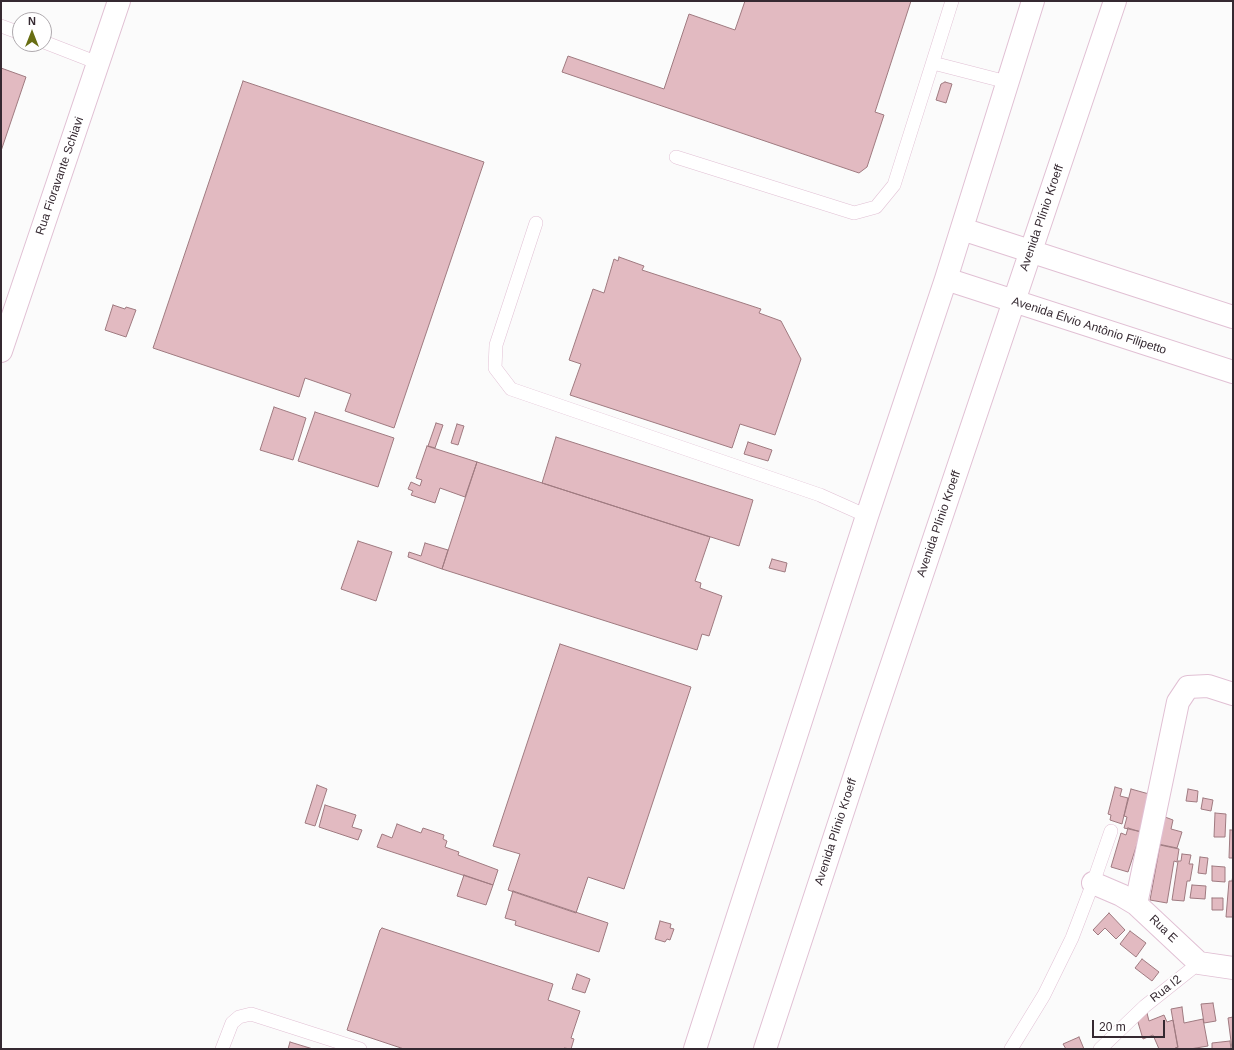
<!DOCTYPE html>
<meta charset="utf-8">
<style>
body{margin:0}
#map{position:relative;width:1234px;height:1050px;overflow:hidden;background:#fbfbfb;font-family:Arial,sans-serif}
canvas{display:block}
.frame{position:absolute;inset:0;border:2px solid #352931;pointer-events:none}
.north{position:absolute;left:12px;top:12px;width:40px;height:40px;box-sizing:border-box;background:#fff;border:1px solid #aea9ad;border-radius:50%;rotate:0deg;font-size:11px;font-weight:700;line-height:16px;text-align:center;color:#352931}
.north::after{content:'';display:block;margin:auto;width:14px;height:18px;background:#686e13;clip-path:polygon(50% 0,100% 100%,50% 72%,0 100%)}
.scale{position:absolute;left:1092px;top:1020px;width:73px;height:18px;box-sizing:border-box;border:2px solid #352931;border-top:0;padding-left:5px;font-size:12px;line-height:14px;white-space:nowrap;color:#352931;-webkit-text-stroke:3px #fff;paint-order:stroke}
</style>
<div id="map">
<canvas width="1234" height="1050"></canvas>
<div class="frame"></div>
<div class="north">N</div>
<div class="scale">20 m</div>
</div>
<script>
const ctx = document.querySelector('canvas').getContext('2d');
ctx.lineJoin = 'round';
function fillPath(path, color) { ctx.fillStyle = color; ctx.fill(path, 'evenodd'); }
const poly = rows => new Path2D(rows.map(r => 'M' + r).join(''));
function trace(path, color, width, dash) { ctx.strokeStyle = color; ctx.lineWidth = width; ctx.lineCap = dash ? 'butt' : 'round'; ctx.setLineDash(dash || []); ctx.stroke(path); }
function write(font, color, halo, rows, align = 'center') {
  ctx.font = font + ' Arial,sans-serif'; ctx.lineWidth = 4; ctx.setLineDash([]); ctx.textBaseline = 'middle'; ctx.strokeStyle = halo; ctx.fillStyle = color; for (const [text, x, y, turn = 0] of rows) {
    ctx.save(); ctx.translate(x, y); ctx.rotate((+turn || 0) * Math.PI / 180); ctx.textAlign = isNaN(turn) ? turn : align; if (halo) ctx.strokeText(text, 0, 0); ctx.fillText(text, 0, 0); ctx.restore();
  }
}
const building = poly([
 [745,1,911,1,875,112,884,115,867,167,859,173,562,72,568,56,664,89,689,14,735,30,745,1],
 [1,68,26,77,1,151,1,68],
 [243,81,484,162,394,428,345,411,351,394,305,378,299,397,153,348,243,81],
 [945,82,952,84,946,103,936,100,941,84,945,82],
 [619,257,644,266,642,270,761,309,759,313,781,321,801,359,775,435,740,424,732,448,570,395,581,364,569,360,593,289,604,293,614,259,618,261,619,257],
 [113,305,125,309,126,307,136,310,126,337,105,330,113,305],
 [274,407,306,418,293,460,260,450,274,407],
 [315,412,394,438,378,487,298,461,315,412],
 [436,423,443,425,435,448,428,446,436,423],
 [457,424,464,426,458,445,451,443,457,424],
 [556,437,753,500,739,546,542,483,556,437],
 [748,442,772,450,768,461,744,454,748,442],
 [427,446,477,462,465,497,440,488,435,503,411,495,413,491,408,489,411,482,420,486,422,480,416,478,427,446],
 [477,462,710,537,695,581,701,583,700,588,722,596,709,636,702,634,697,650,442,569,477,462],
 [358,541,392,552,376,601,341,589,358,541],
 [425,543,448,550,442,569,408,557,409,552,421,556,425,543],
 [772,559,787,563,785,572,769,568,772,559],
 [560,644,691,687,624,889,588,877,576,913,508,890,520,854,493,846,560,644],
 [317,785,327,789,315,826,305,823,317,785],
 [1115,787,1122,789,1120,796,1128,798,1122,824,1110,820,1111,815,1108,814,1115,787],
 [1131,789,1149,794,1142,832,1124,828,1127,817,1124,816,1131,789],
 [1188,789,1198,791,1197,802,1186,801,1188,789],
 [1203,798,1213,800,1211,811,1201,809,1203,798],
 [325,805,356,815,352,827,362,830,358,840,319,827,325,805],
 [1215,813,1226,814,1225,837,1214,837,1215,813],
 [1165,817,1173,820,1171,829,1182,832,1177,848,1158,844,1165,817],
 [397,824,421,833,423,828,444,835,443,839,447,841,445,847,459,852,458,855,498,870,493,885,377,847,382,834,392,838,397,824],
 [1128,828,1141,832,1128,872,1111,867,1121,833,1126,835,1128,828],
 [1230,830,1233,830,1233,858,1229,858,1230,830],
 [1160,845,1179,849,1177,862,1174,861,1167,903,1150,900,1160,845],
 [1182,854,1191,855,1189,864,1193,864,1190,881,1187,881,1184,901,1172,900,1178,861,1181,861,1182,854],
 [1200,857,1208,858,1206,874,1198,873,1200,857],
 [1212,866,1225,867,1225,882,1212,881,1212,866],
 [464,875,493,885,486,905,457,896,464,875],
 [1233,875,1233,917,1226,917,1229,881,1232,881,1233,875],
 [1192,885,1206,886,1205,899,1190,898,1192,885],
 [513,891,608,923,599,952,515,925,516,921,505,918,513,891],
 [1212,898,1223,898,1223,910,1212,910,1212,898],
 [1109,913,1125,930,1116,939,1105,928,1098,935,1093,930,1109,913],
 [660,921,671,924,670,928,674,929,670,940,667,939,665,942,655,939,660,921],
 [382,928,553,984,548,1000,580,1011,571,1038,574,1039,571,1049,564,1048,563,1049,404,1049,347,1030,380,930,382,928],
 [1130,931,1146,943,1136,957,1120,944,1130,931],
 [1142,959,1159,972,1152,981,1135,968,1142,959],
 [577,974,590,979,585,993,572,989,577,974],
 [1213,1003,1216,1021,1204,1023,1201,1004,1213,1003],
 [1182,1007,1184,1023,1203,1019,1208,1046,1190,1049,1178,1049,1171,1009,1182,1007],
 [1147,1013,1149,1021,1164,1015,1167,1022,1173,1020,1178,1047,1175,1048,1175,1049,1159,1049,1153,1035,1143,1039,1137,1019,1147,1013],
 [1233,1017,1233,1049,1232,1049,1228,1018,1233,1017],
 [1079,1037,1084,1049,1066,1049,1063,1044,1079,1037],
 [1230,1041,1231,1049,1212,1049,1212,1043,1230,1041],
 [290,1042,313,1049,288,1049,290,1042]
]);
const lane = poly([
 [1,26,20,33],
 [44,42,98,63],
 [933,63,1007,82],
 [676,157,854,213,876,207,894,185,952,1],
 [536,223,496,345,495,368,511,389,820,495,867,516],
 [222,1049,232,1023,239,1017,251,1014,360,1049],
 [1011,1049,1044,995,1072,938,1093,883,1111,831],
 [1100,1049,1145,1006,1199,963]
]);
const street = poly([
 [1,351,119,1],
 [1093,883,1121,895,1136,904,1199,963,1233,968],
 [1136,904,1178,702,1188,687,1208,686,1233,694]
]);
const secondary = poly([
 [962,229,1233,317],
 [946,279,1233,372],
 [695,1049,867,516,946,279,1033,1],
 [765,1049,871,726,1115,1]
]);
const streetNames = [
 ["Rua Fioravante Schiavi",60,176,-71],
 ["Avenida Plínio Kroeff",1042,218,-71],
 ["Avenida Élvio Antônio Filipetto",1089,326,18],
 ["Avenida Plínio Kroeff",939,524,-71],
 ["Avenida Plínio Kroeff",836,832,-72],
 ["Rua E",1163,929,44],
 ["Rua I2",1166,989,-38]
];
fillPath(building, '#e2bac1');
trace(building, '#9f7a80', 1);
trace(lane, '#e1c0d4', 14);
trace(street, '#e1c0d4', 24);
trace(secondary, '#e1c0d4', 24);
trace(lane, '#fff', 13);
trace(street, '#fff', 22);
trace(secondary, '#fff', 22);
write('12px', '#352931', '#fff', streetNames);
</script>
